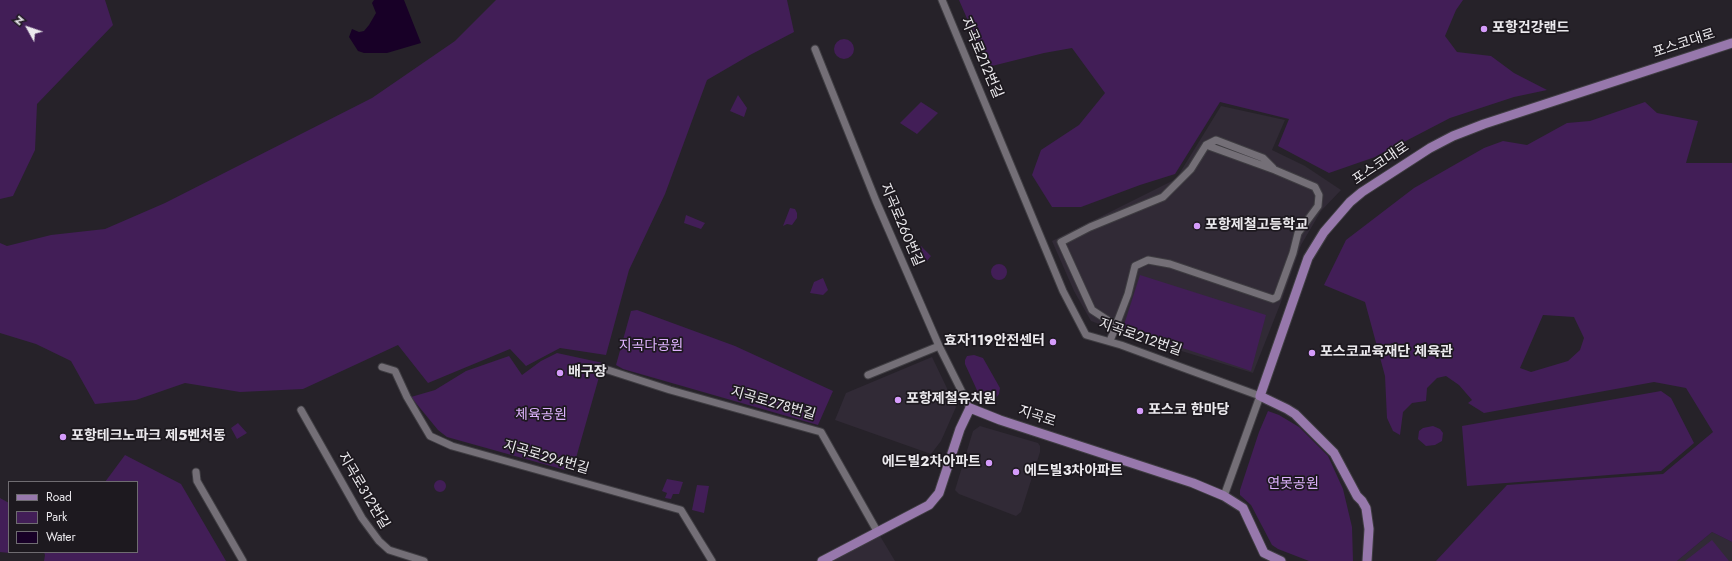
<!DOCTYPE html>
<meta charset="utf-8">
<style>
body{margin:0}
#map{position:relative;width:1732px;height:561px;overflow:hidden;background:#262229;font-family:Jost,sans-serif}
canvas{display:block}
.legend{position:absolute;left:8px;top:481px;width:130px;height:72px;box-sizing:border-box;background:#1d191f;border:1px solid #6f6c71;margin:0;padding:5px 7px;list-style:none;font-size:12px;color:#ebe9ed}
.legend li{display:flex;align-items:center;gap:8px;height:20px}
.legend b{width:20px;border:1px solid #6f6c71}
.north{position:absolute;left:8px;top:8px;width:40px;height:40px;-webkit-text-stroke:3px #1d191f;paint-order:stroke;rotate:310deg;font-size:11px;font-weight:700;line-height:16px;text-align:center;color:#ebe9ed}
.north::after{content:'';display:block;margin:auto;width:14px;height:18px;background:#ebe9ed;clip-path:polygon(50% 0,100% 100%,50% 72%,0 100%)}
</style>
<div id="map">
<canvas width="1732" height="561"></canvas>
<ul class="legend">
<li><b style="height:5px;background:#9778ac"></b>Road</li>
<li><b style="height:11px;background:#421e57"></b>Park</li>
<li><b style="height:11px;background:#180027"></b>Water</li>
</ul>
<div class="north">N</div>
</div>
<script>
const ctx = document.querySelector('canvas').getContext('2d');
ctx.lineJoin = 'round';
function fillPath(path, color) { ctx.fillStyle = color; ctx.fill(path, 'evenodd'); }
const poly = rows => new Path2D(rows.map(r => 'M' + r).join(''));
function trace(path, color, width, dash) { ctx.strokeStyle = color; ctx.lineWidth = width; ctx.lineCap = dash ? 'butt' : 'round'; ctx.setLineDash(dash || []); ctx.stroke(path); }
function write(font, color, halo, rows, align = 'center') {
  ctx.font = font + ' Jost,"Noto Sans KR",sans-serif'; ctx.lineWidth = 3.5; ctx.setLineDash([]); ctx.textBaseline = 'middle'; ctx.strokeStyle = halo; ctx.fillStyle = color; for (const [text, x, y, turn = 0] of rows) {
    ctx.save(); ctx.translate(x, y); ctx.rotate((+turn || 0) * Math.PI / 180); ctx.textAlign = isNaN(turn) ? turn : align; if (halo) ctx.strokeText(text, 0, 0); ctx.fillText(text, 0, 0); ctx.restore();
  }
}
const built = poly([
 [1221,106,1285,120,1272,150,1305,166,1341,190,1321,211,1301,245,1281,302,1253,373,1123,333,1091,321,1074,291,1052,241,1176,179],
 [932,357,956,407,941,441,931,454,835,420,846,393],
 [980,426,1038,443,1040,446,1040,452,1021,512,1016,516,959,494,955,490,973,431],
 [877,531,895,561,822,561],
 [1712,532,1732,542,1732,561,1677,561]
]);
const green = poly([
 [0,0,105,0,113,25,37,104,35,150,13,196,0,199],
 [496,0,787,0,794,32,750,55,707,80,665,194,629,270,606,355,560,348,526,366,510,349,428,383,398,345,303,389,240,392,185,383,136,400,95,404,71,361,36,344,0,333,0,243,7,246,51,235,105,229,165,203,372,98,455,41],
 [959,0,1463,0,1456,10,1445,36,1457,52,1491,56,1514,73,1547,90,1514,97,1450,118,1375,157,1329,173,1278,146,1289,119,1220,102,1175,174,1140,185,1081,207,1052,207,1032,175,1041,150,1079,125,1105,93,1072,48,1044,53,988,67],
 '834 49a10 10 0 1 1 20 0a10 10 0 1 1-20 0Z',
 [738,95,747,108,744,117,730,111],
 [921,102,938,113,917,134,900,123],
 [1645,102,1657,113,1698,121,1686,163,1732,163,1732,542,1712,532,1677,561,1436,561,1507,485,1663,474,1713,432,1686,388,1654,382,1484,413,1468,403,1472,400,1459,385,1446,376,1437,378,1427,388,1426,401,1412,403,1403,412,1400,435,1393,431,1387,418,1385,376,1365,302,1324,285,1346,240,1414,188,1484,148,1503,141,1527,145,1567,123,1590,121],
 [1543,315,1574,317,1584,338,1580,350,1568,361,1531,372,1520,368],
 [790,208,795,209,797,213,797,218,792,225,787,224,783,226],
 [686,215,705,223,701,229,684,223],
 [921,246,931,256,927,261,916,251],
 '991 272a8 8 0 1 1 16 0a8 8 0 1 1-16 0Z',
 [1140,275,1266,315,1251,371,1123,328],
 [823,278,828,290,823,295,810,293,814,282],
 [637,310,735,346,833,391,818,425,623,369,616,365,631,311],
 [557,353,603,363,574,465,569,470,565,470,447,437,438,430,411,397,435,390,466,371,509,356,522,375,541,361],
 [974,355,983,358,1000,388,999,394,993,402,981,399,965,364,965,360,967,356],
 [1661,391,1671,398,1694,443,1661,471,1467,486,1462,426],
 [1268,411,1279,415,1299,427,1328,456,1343,489,1352,527,1353,561,1309,561,1278,549,1272,545,1251,505,1240,495,1240,490,1259,432],
 [238,423,247,433,237,439,231,428],
 [1433,426,1440,429,1443,433,1442,441,1435,445,1426,446,1418,439,1419,431,1423,428],
 [125,455,181,484,226,561,44,561,45,555,44,552,137,552,137,482,105,482],
 [667,479,683,482,679,494,673,494,671,499,665,498,667,493,662,491],
 '434 486a6 6 0 1 1 12 0a6 6 0 1 1-12 0Z',
 [697,485,709,486,704,513,692,510],
 [0,498,9,503,9,552,10,553,0,552],
 [1712,540,1729,561,1685,561]
]);
const water = poly([
 [374,0,404,0,421,43,387,53,364,53,358,51,349,37,352,29,359,32,364,31,369,25,376,13,372,3]
]);
const minor = poly([
 [942,0,1063,291,1086,335,1121,345,1260,396,1224,496],
 [815,49,876,201,939,346,970,408],
 [1115,325,1092,310,1061,242,1090,227,1163,197,1191,169,1206,145,1216,140,1263,158,1273,168],
 [1110,341,1128,294,1135,266,1148,260,1170,264,1273,299,1277,297,1293,253,1298,233,1318,206,1319,195,1315,187,1275,170,1206,145],
 [382,367,395,371,407,397,430,436,452,446,681,510,712,561],
 [608,370,670,390,821,432,877,531],
 [868,375,939,346],
 [301,410,362,518,379,541,389,550,424,561],
 [196,472,197,481,243,561]
]);
const major = poly([
 [822,561,929,505,939,493,960,429,970,408,1000,420,1193,483,1224,496,1243,508,1264,553,1281,561],
 [1367,561,1369,529,1366,508,1362,501,1357,496,1334,453,1295,414,1287,409,1260,396,1308,258,1324,232,1350,202,1362,192,1430,148,1453,136,1484,124,1732,43]
]);
const markers = [
 [1484,29,4,"#d59cfb"],
 [1197,226,4,"#d59cfb"],
 [1053,342,4,"#d59cfb"],
 [1312,353,4,"#d59cfb"],
 [560,373,4,"#d59cfb"],
 [898,400,4,"#d59cfb"],
 [1140,411,4,"#d59cfb"],
 [63,437,4,"#d59cfb"],
 [989,463,4,"#d59cfb"],
 [1016,472,4,"#d59cfb"]
];
const poiNames = [
 ["포항건강랜드",1492,29],
 ["포항제철고등학교",1205,226],
 ["효자119안전센터",1045,342,"right"],
 ["포스코교육재단 체육관",1320,353],
 ["배구장",568,373],
 ["포항제철유치원",906,400],
 ["포스코 한마당",1148,411],
 ["포항테크노파크 제5벤처동",71,437],
 ["에드빌2차아파트",981,463,"right"],
 ["에드빌3차아파트",1024,472]
];
const streetNames = [
 ["포스코대로",1684,44,-18],
 ["지곡로212번길",981,58,67],
 ["포스코대로",1381,164,-34],
 ["지곡로260번길",901,225,67],
 ["지곡로212번길",1140,338,19],
 ["지곡로278번길",773,404,16],
 ["지곡로",1037,417,18],
 ["지곡로294번길",546,458,16],
 ["지곡로312번길",363,491,59]
];
const parkNames = [
 ["지곡다공원",651,347],
 ["체육공원",541,416],
 ["연못공원",1293,485]
];
fillPath(built, '#312a36');
fillPath(green, '#421e57');
fillPath(water, '#180027');
trace(minor, '#3f3d42', 9);
trace(major, '#3f3d42', 11);
trace(minor, '#746f77', 7);
trace(major, '#9778ac', 9);
for (const [x, y, r, color] of markers) { const dot = new Path2D(); dot.arc(x, y, r, 0, 2 * Math.PI); ctx.fillStyle = color; ctx.fill(dot); trace(dot, '#1d191f', 1.5); }
write('bold 14px', '#ebe9ed', '#1d191f', poiNames, 'left');
write('14px', '#ebe9ed', '#1d191f', streetNames);
write('14px', '#deb2fd', '#1d191f', parkNames);
</script>
